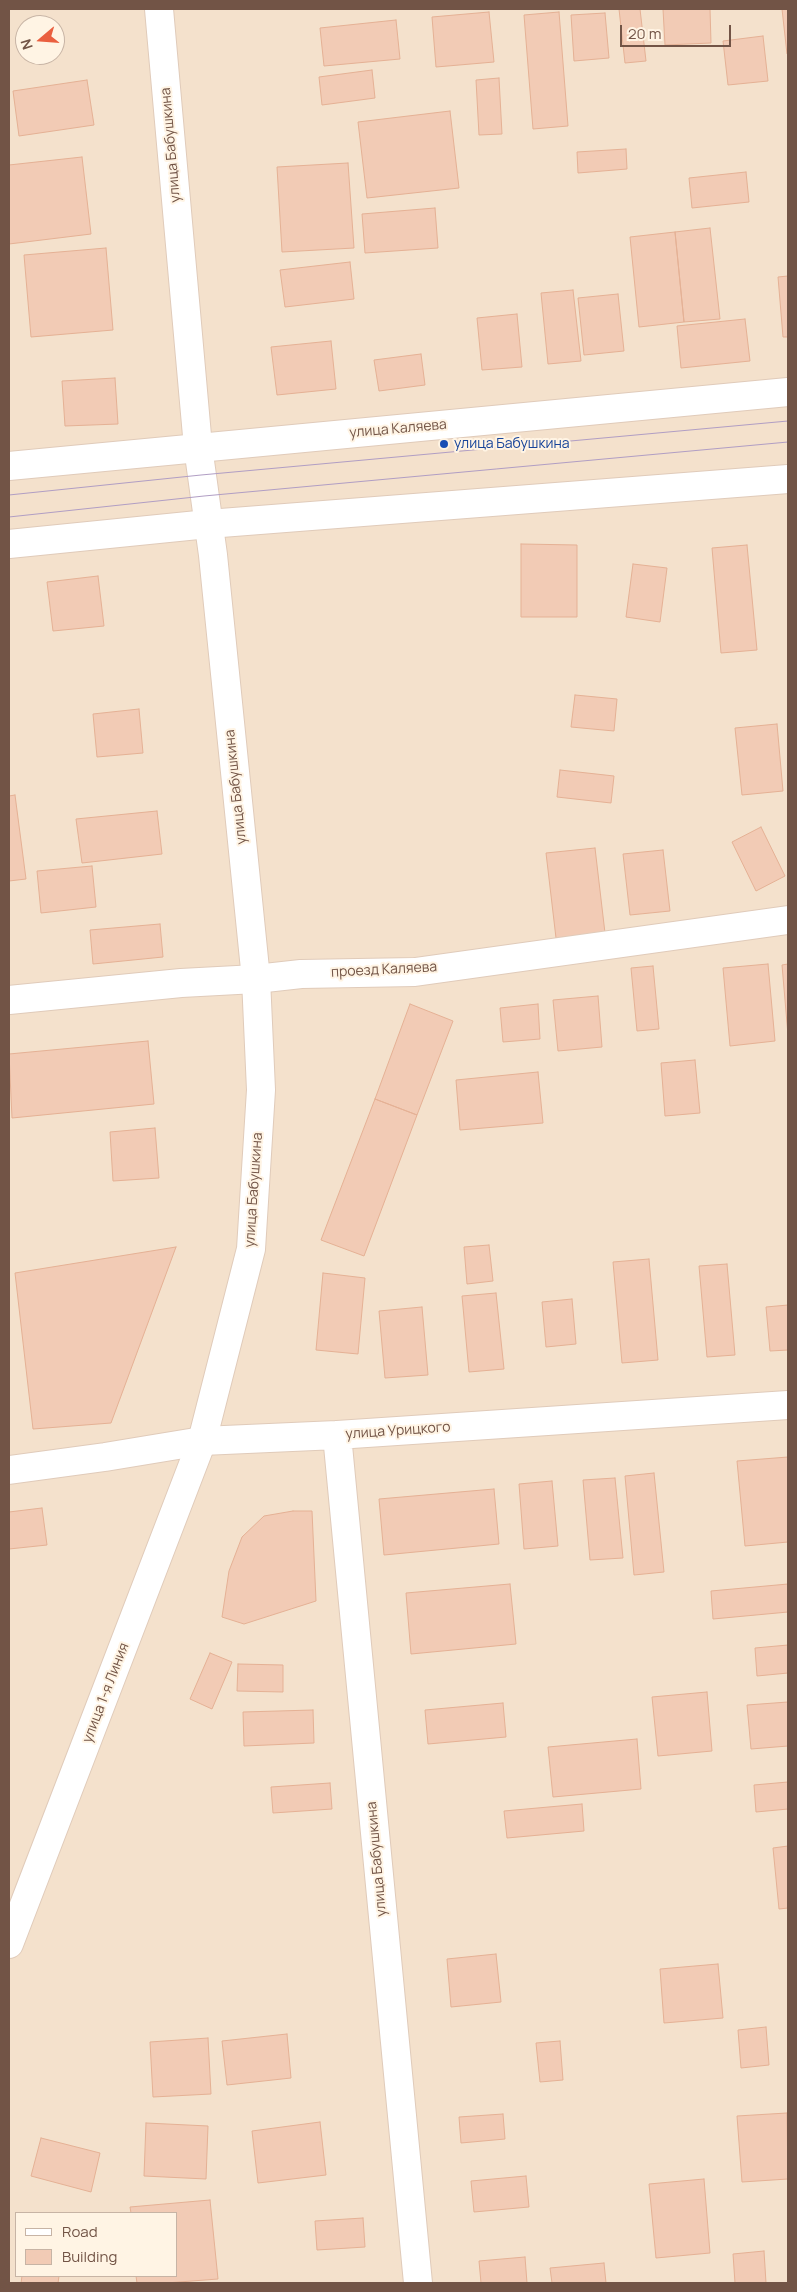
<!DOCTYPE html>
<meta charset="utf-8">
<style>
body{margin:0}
#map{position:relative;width:797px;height:2292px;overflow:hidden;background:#fcefde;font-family:Manrope,sans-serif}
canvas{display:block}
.frame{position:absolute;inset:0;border:10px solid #725446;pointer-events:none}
.legend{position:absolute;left:15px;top:2212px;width:162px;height:65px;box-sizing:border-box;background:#fff4e4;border:1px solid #c7b4a5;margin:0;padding:6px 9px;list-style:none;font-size:15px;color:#725446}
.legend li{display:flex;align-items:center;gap:10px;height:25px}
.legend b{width:25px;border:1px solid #c7b4a5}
.north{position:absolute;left:15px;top:15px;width:50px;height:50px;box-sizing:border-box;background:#fff4e4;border:1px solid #c7b4a5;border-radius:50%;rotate:252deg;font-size:14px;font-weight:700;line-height:20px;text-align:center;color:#725446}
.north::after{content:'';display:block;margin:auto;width:18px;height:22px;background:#ea5f3f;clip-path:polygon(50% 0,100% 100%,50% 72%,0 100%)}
.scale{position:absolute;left:620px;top:25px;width:111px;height:22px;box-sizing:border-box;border:2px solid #725446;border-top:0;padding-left:6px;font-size:15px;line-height:18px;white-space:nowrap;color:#725446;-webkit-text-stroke:4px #fff4e4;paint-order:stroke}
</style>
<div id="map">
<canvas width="797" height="2292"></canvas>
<div class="frame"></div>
<ul class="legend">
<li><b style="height:6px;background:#fff"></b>Road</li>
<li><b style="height:14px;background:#f2cbb5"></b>Building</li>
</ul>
<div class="north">N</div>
<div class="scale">20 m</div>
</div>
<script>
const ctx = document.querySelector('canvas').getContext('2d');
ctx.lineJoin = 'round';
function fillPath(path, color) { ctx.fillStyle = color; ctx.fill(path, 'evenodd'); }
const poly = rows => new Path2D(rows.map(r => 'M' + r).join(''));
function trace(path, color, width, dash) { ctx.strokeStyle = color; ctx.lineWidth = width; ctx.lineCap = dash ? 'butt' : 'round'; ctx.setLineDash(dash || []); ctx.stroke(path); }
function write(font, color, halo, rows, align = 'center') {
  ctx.font = font + ' Manrope,sans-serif'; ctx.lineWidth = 4; ctx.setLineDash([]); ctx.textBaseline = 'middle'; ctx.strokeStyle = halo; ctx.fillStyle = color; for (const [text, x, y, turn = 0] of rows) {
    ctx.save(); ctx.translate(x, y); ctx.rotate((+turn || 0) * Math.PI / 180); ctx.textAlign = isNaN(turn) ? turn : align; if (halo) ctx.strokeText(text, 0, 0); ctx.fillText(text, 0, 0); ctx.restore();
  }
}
const residential = poly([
 [9,9,788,9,788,2283,9,2283],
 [25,25,55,25,55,55,25,55],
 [16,2213,176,2213,176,2276,16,2276]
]);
const building = poly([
 [619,9,640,9,646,61,625,63,619,9],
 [663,9,710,9,711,43,665,45,663,9],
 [782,9,788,9,788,54,787,54,782,9],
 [489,12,494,62,436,67,432,17,489,12],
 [559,12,568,126,533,129,524,15,559,12],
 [605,13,609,58,574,61,571,15,605,13],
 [396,20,400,59,324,66,320,28,396,20],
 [763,36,768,81,728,85,723,41,763,36],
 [372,70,375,98,322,105,319,77,372,70],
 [499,78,502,134,479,135,476,80,499,78],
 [87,80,94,125,19,136,13,91,87,80],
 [450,111,459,188,367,198,358,122,450,111],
 [626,149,627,169,578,173,577,152,626,149],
 [82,157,91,234,9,244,9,165,82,157],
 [348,163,354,248,282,252,277,167,348,163],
 [746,172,749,202,692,208,689,178,746,172],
 [435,208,438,248,365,253,362,214,435,208],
 [710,228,720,319,684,322,675,232,710,228],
 [675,232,684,322,639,327,630,237,675,232],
 [106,248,113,330,31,337,24,255,106,248],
 [350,262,354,299,285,307,280,270,350,262],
 [788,276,788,337,783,337,778,277,788,276],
 [573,290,581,361,548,364,541,293,573,290],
 [618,294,624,351,584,355,578,298,618,294],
 [517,314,522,367,482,370,477,318,517,314],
 [745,319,750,361,681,368,677,326,745,319],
 [331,341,336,389,277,395,271,347,331,341],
 [421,354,425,385,379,391,374,360,421,354],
 [115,378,118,424,65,426,62,381,115,378],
 [521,544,577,545,577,617,521,617,521,544],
 [747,545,757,650,721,653,712,548,747,545],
 [633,564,667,568,660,622,626,617,633,564],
 [98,576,104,626,53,631,47,582,98,576],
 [575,695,617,699,614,731,571,727,575,695],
 [139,709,143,753,97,757,93,714,139,709],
 [777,724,783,791,742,795,735,728,777,724],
 [560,770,614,776,611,803,557,797,560,770],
 [15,795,26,879,9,881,9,796,15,795],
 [157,811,162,854,82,863,76,819,157,811],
 [761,827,785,876,756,891,732,842,761,827],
 [595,848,605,933,556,938,546,853,595,848],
 [663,850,670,911,630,915,623,854,663,850],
 [92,866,96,907,41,913,37,871,92,866],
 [160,924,163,957,93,964,90,930,160,924],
 [768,964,775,1041,730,1046,723,968,768,964],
 [788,964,788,1035,782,965,788,964],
 [653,966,659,1029,637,1031,631,968,653,966],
 [598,996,602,1047,558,1051,553,1000,598,996],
 [410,1004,453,1021,417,1115,375,1099,410,1004],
 [538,1004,540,1039,503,1042,500,1008,538,1004],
 [148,1041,154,1104,12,1118,9,1054,148,1041],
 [695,1060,700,1113,665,1116,661,1063,695,1060],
 [538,1072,543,1123,460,1130,456,1080,538,1072],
 [375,1099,417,1115,364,1256,321,1240,375,1099],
 [155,1128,159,1178,113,1181,110,1132,155,1128],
 [489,1245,493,1281,467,1284,464,1247,489,1245],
 [176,1247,111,1423,33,1429,15,1273,176,1247],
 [649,1259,658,1360,622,1363,613,1262,649,1259],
 [727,1264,735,1355,707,1357,699,1266,727,1264],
 [323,1273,365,1278,358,1354,316,1350,323,1273],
 [496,1293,504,1369,469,1372,462,1296,496,1293],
 [572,1299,576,1344,546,1347,542,1302,572,1299],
 [788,1305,788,1350,770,1351,766,1307,788,1305],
 [422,1307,428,1375,385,1378,379,1311,422,1307],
 [788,1457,788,1542,745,1546,737,1461,788,1457],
 [654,1473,664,1572,634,1575,625,1476,654,1473],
 [615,1478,623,1558,590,1560,583,1480,615,1478],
 [552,1481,558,1546,524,1549,519,1484,552,1481],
 [494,1489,499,1544,384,1555,379,1499,494,1489],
 [42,1508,47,1545,9,1549,9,1512,42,1508],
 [293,1511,312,1511,316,1601,244,1624,222,1617,229,1571,242,1537,264,1516,293,1511],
 [510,1584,516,1644,411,1654,406,1593,510,1584],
 [788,1584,788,1612,713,1619,711,1591,788,1584],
 [788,1645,788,1673,757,1676,755,1648,788,1645],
 [210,1653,232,1662,212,1709,190,1699,210,1653],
 [238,1664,283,1665,283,1692,237,1691,238,1664],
 [707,1692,712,1751,658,1756,652,1697,707,1692],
 [788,1702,788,1746,751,1749,747,1705,788,1702],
 [503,1703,506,1737,428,1744,425,1710,503,1703],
 [313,1710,314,1743,244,1746,243,1712,313,1710],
 [637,1739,641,1789,553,1797,548,1747,637,1739],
 [788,1782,788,1809,756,1812,754,1785,788,1782],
 [330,1783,332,1809,273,1813,271,1787,330,1783],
 [582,1804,584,1831,507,1838,504,1811,582,1804],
 [788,1846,788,1908,779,1909,773,1848,788,1846],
 [496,1954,501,2002,451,2007,447,1959,496,1954],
 [718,1964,723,2018,664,2023,660,1969,718,1964],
 [766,2027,769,2065,741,2068,738,2030,766,2027],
 [287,2034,291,2078,227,2085,222,2041,287,2034],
 [208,2038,211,2094,153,2097,150,2042,208,2038],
 [560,2041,563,2080,540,2082,536,2043,560,2041],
 [787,2113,788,2179,742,2182,737,2116,787,2113],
 [503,2114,505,2139,461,2143,459,2117,503,2114],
 [320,2122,326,2175,258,2183,252,2131,320,2122],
 [146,2123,208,2126,206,2179,144,2176,146,2123],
 [41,2138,100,2153,91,2192,31,2176,41,2138],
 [526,2176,529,2207,474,2212,471,2181,526,2176],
 [704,2179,710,2253,656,2258,649,2184,704,2179],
 [210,2200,218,2279,166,2283,137,2283,136,2276,176,2276,176,2213,131,2213,130,2207,210,2200],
 [363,2218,365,2247,317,2250,315,2221,363,2218],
 [764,2251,766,2283,735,2283,733,2254,764,2251],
 [525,2257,527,2283,481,2283,479,2261,525,2257],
 [604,2263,606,2283,552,2283,550,2268,604,2263],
 [22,2276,59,2276,58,2283,21,2283,22,2276]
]);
const minor = poly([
 [9,466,788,392],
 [9,544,208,524,788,479],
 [9,1000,181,983,256,979,301,974,415,972,788,920],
 [337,1435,418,2283],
 [9,1470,105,1457,202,1441,337,1435,788,1405]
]);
const tertiary = poly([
 [9,1944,202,1441,251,1249,261,1090,256,979,213,555,198,447,159,9]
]);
const tram = poly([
 [9,495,201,475,788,421],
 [9,517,204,496,788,442]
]);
const markers = [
 [444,444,5,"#1a4fb4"]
];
const streetNames = [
 ["улица Бабушкина",171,145,-95],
 ["улица Каляева",398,429,-5],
 ["улица Бабушкина",236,787,-96],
 ["проезд Каляева",384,970,-3],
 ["улица Бабушкина",254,1190,-86],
 ["улица Урицкого",398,1431,-4],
 ["улица 1-я Линия",106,1693,-69],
 ["улица Бабушкина",377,1859,-95]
];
const transitNames = [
 ["улица Бабушкина",454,444]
];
fillPath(residential, '#f4e1cc');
fillPath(building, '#f2cbb5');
trace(building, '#e5b195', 1);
trace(minor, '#e0cbba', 30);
trace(tertiary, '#e0cbba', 30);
trace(minor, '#fff', 28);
trace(tertiary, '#fff', 28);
trace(tram, '#b19ec4', 1);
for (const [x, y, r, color] of markers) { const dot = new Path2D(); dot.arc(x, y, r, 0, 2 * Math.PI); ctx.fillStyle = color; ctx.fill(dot); trace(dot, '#fff4e4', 2); }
write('14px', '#725446', '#fff4e4', streetNames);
write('14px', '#164399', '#fff4e4', transitNames, 'left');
</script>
